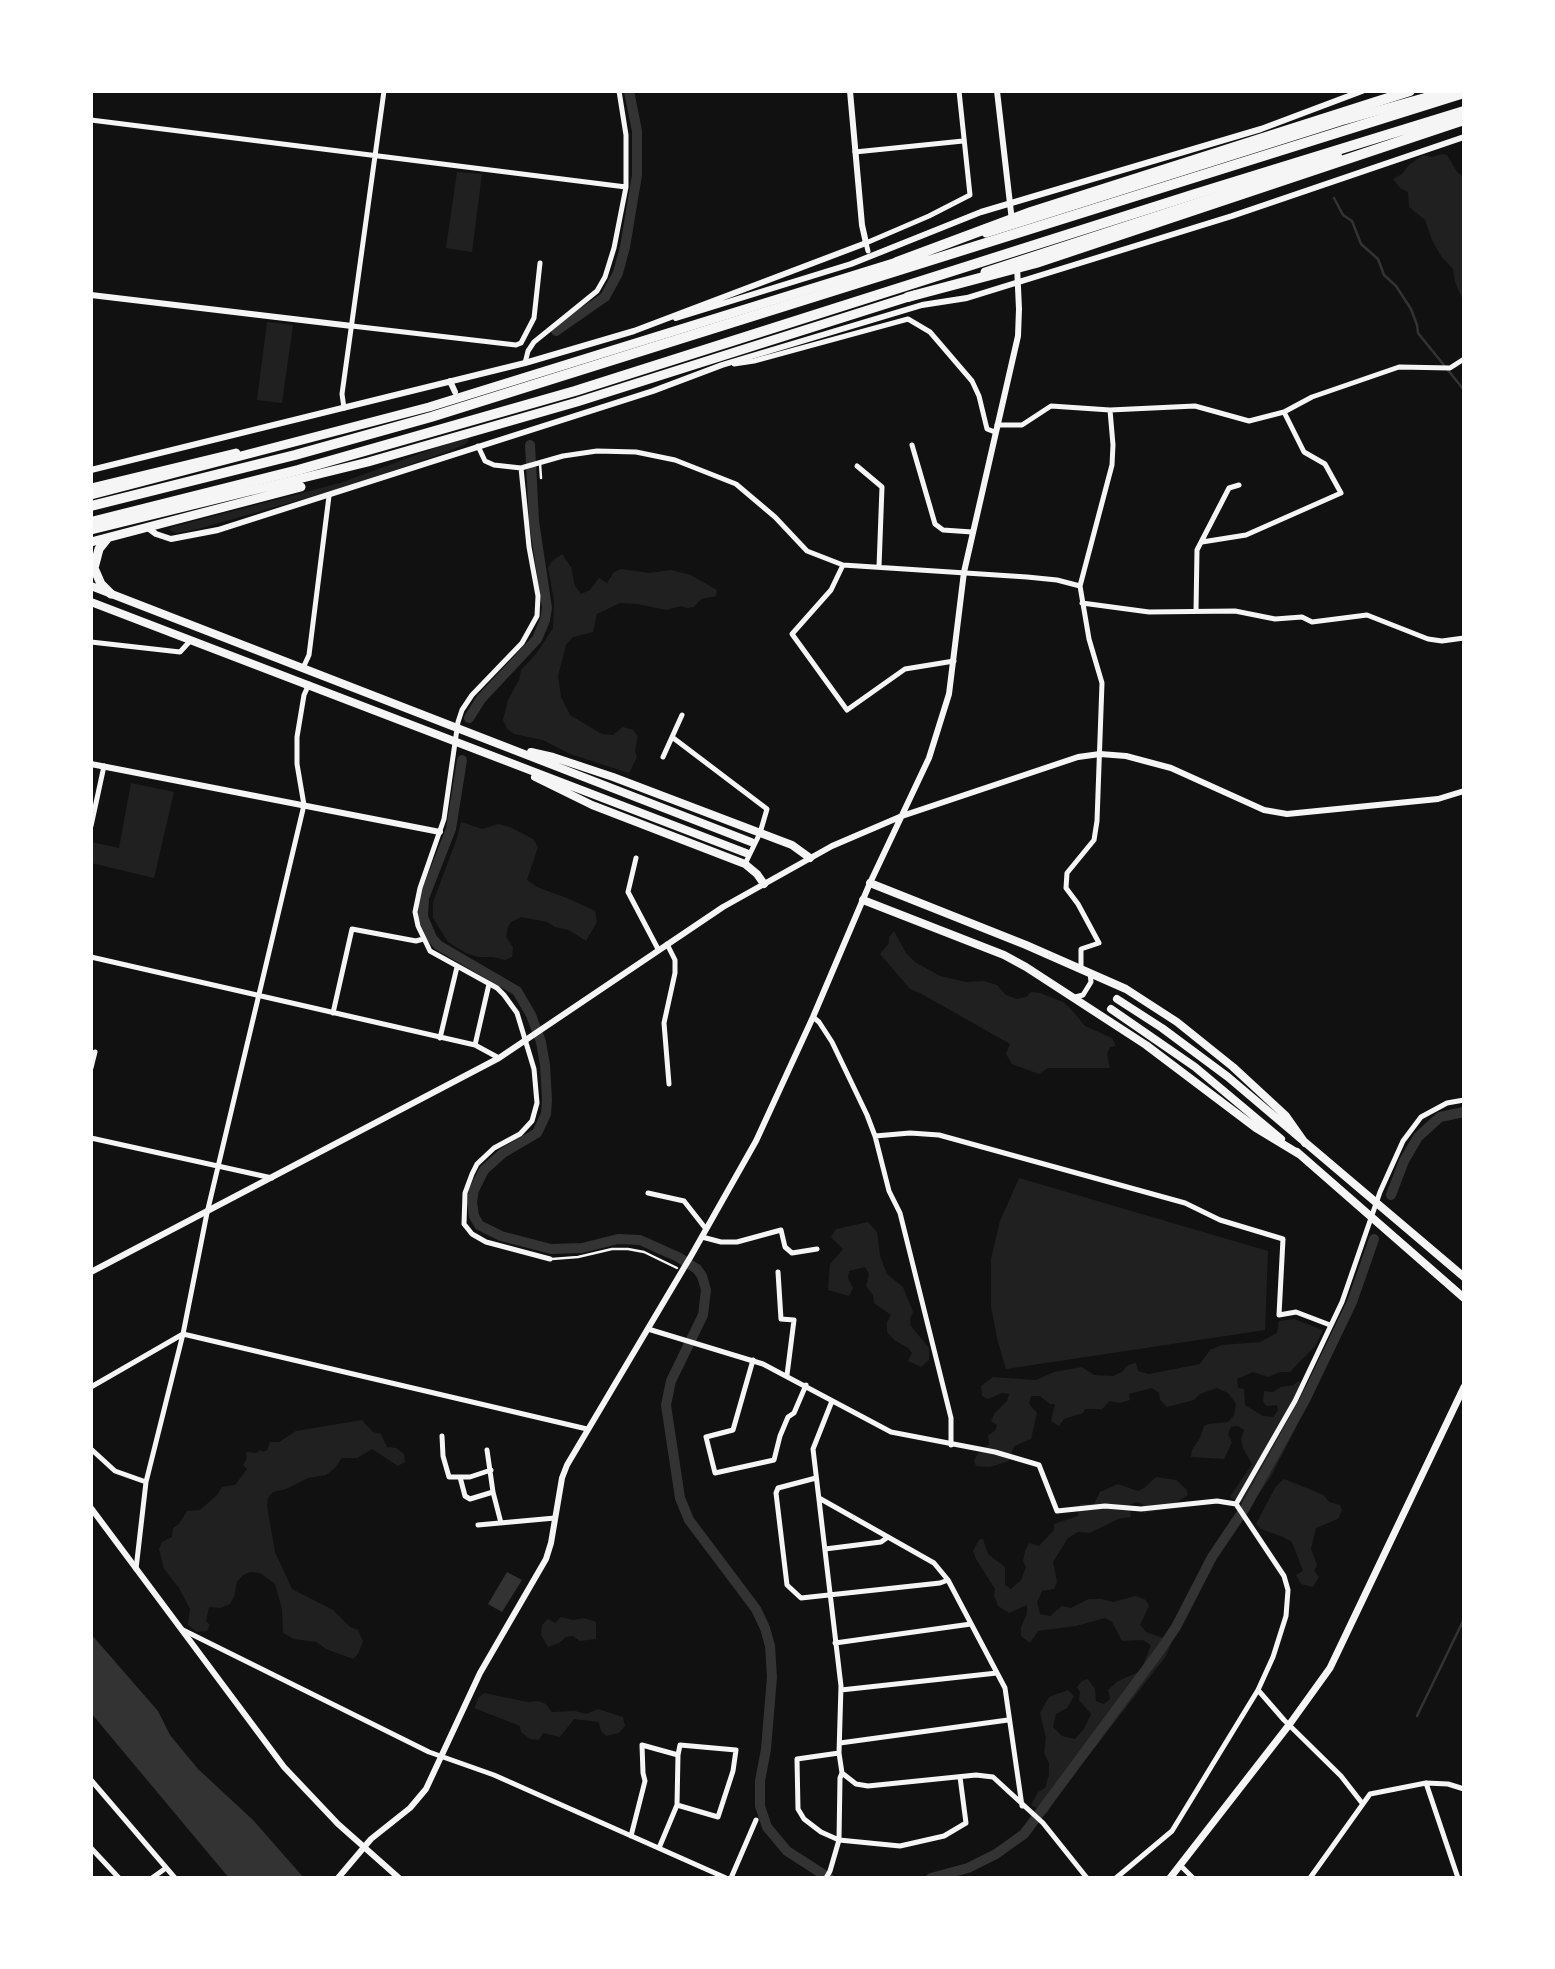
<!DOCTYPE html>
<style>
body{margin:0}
#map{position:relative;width:1555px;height:1969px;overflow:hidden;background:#111;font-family:Jost,sans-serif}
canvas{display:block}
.frame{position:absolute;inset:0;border:93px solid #fff;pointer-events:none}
</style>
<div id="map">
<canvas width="1555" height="1969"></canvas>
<div class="frame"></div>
</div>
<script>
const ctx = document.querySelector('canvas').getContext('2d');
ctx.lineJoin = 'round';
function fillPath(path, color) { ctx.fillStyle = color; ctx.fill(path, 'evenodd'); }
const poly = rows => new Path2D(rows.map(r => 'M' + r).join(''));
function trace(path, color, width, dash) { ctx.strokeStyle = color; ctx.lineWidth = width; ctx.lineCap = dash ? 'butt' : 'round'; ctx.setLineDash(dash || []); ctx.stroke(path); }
const green = poly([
 [1442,154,1447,155,1457,172,1464,177,1464,303,1455,282,1453,269,1441,256,1432,240,1425,220,1409,207,1408,192,1400,188,1393,179,1402,174,1409,165,1423,155,1432,157],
 [457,172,482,174,472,252,446,248],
 [267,322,293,325,282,403,257,400],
 [468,436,468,442,464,445,449,451,349,486,198,529,176,533,169,530,172,527,340,483],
 [562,554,571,567,575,586,581,594,590,590,599,578,607,583,614,572,621,569,649,573,671,570,691,575,717,590,716,596,701,599,694,607,687,608,681,606,666,610,638,604,620,603,597,614,593,632,573,637,566,645,558,676,561,697,570,715,602,734,613,735,623,727,633,730,638,736,635,751,637,757,629,773,570,754,543,740,514,734,507,729,503,720,508,700,519,680,521,670,536,654,553,628,554,601,548,568,552,561],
 [131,783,174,792,154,878,91,863,91,842,119,848],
 [461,822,483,829,498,824,510,827,533,839,538,847,527,880,537,887,572,900,595,911,597,922,586,941,569,930,555,927,547,922,521,917,511,922,508,927,506,937,513,947,512,957,505,960,493,957,478,957,466,953,448,942,433,918,433,902,457,838],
 [894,931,906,953,915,962,940,976,966,982,984,981,997,985,1006,995,1017,999,1026,997,1031,992,1040,993,1063,1002,1071,1009,1085,1026,1112,1038,1116,1046,1110,1047,1107,1054,1110,1068,1048,1068,1039,1074,1012,1064,1006,1054,1010,1044,920,993,910,989,880,954,889,943,889,937],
 [1019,1178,1268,1251,1265,1330,1006,1369,998,1342,991,1307,991,1259,1000,1221],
 [868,1222,877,1232,880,1256,887,1274,903,1287,913,1312,910,1319,911,1326,929,1348,929,1360,921,1367,908,1361,912,1353,908,1348,894,1340,887,1332,887,1322,891,1315,874,1303,873,1295,866,1286,869,1274,865,1267,849,1271,848,1278,853,1288,849,1296,828,1290,830,1264,843,1249,831,1237,836,1229],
 [1294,1319,1323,1330,1315,1346,1290,1372,1280,1372,1268,1377,1253,1372,1237,1379,1238,1388,1244,1389,1245,1405,1263,1416,1273,1417,1278,1410,1277,1405,1266,1406,1263,1401,1264,1391,1273,1392,1281,1387,1294,1385,1298,1381,1307,1388,1296,1428,1270,1478,1253,1502,1239,1503,1230,1497,1252,1464,1243,1448,1241,1439,1244,1430,1238,1426,1231,1427,1228,1434,1232,1442,1224,1459,1191,1457,1192,1450,1200,1438,1204,1426,1208,1424,1228,1422,1234,1415,1236,1404,1228,1393,1217,1388,1200,1394,1194,1400,1167,1407,1160,1400,1159,1393,1152,1388,1129,1394,1130,1400,1120,1403,1110,1401,1102,1409,1085,1409,1083,1413,1064,1419,1059,1426,1051,1421,1055,1404,1050,1404,1040,1396,1031,1396,1029,1404,1037,1413,1031,1439,1014,1446,1009,1461,990,1467,976,1466,974,1461,977,1455,989,1444,988,1435,995,1431,997,1425,991,1421,995,1413,1007,1401,1009,1394,1002,1393,988,1399,982,1396,981,1386,993,1377,1036,1380,1054,1372,1082,1367,1094,1375,1113,1376,1122,1372,1128,1365,1136,1363,1138,1371,1149,1374,1200,1364,1210,1350,1222,1345,1260,1342,1277,1333,1279,1321],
 [362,1420,373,1432,381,1434,387,1447,396,1448,404,1454,405,1462,398,1466,372,1449,357,1458,342,1458,335,1468,326,1475,308,1478,286,1489,273,1492,268,1498,267,1506,275,1552,292,1589,333,1610,350,1627,358,1630,363,1641,358,1654,353,1659,326,1649,316,1642,294,1639,283,1633,282,1609,275,1584,260,1573,251,1572,243,1575,237,1582,234,1597,230,1604,220,1608,209,1607,206,1621,210,1625,207,1631,197,1632,188,1625,190,1609,179,1588,164,1569,159,1549,162,1542,172,1537,173,1528,179,1524,187,1511,200,1510,217,1495,222,1487,235,1485,247,1469,243,1465,247,1458,246,1452,256,1453,260,1450,263,1452,267,1450,270,1442,279,1442,296,1431],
 [1156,1477,1176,1480,1186,1489,1188,1495,1166,1509,1144,1513,1143,1504,1136,1502,1129,1505,1131,1517,1118,1519,1090,1533,1078,1532,1068,1538,1053,1562,1057,1582,1054,1589,1042,1591,1037,1602,1040,1614,1050,1616,1062,1606,1071,1608,1089,1599,1101,1599,1113,1602,1136,1596,1146,1600,1149,1606,1140,1625,1146,1632,1172,1641,1166,1656,1058,1795,1047,1813,1031,1805,1038,1792,1045,1788,1049,1774,1049,1763,1044,1753,1046,1738,1040,1713,1049,1697,1068,1690,1074,1696,1067,1708,1056,1714,1053,1727,1062,1736,1075,1739,1084,1729,1091,1714,1079,1700,1080,1692,1077,1687,1082,1681,1088,1679,1095,1689,1096,1701,1104,1704,1110,1699,1108,1690,1118,1681,1141,1671,1151,1645,1143,1640,1122,1641,1112,1622,1105,1618,1076,1626,1038,1631,1030,1643,1021,1636,1021,1627,1027,1614,1027,1605,1009,1613,998,1606,994,1595,995,1589,976,1559,973,1551,979,1540,983,1539,988,1554,1005,1567,1005,1585,1011,1589,1021,1580,1026,1567,1023,1561,1025,1551,1029,1543,1039,1546,1054,1530,1054,1524,1078,1516,1080,1504,1094,1504,1100,1492,1118,1484,1138,1491,1144,1488],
 [1284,1479,1324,1495,1329,1502,1340,1505,1342,1510,1338,1519,1316,1528,1311,1549,1317,1565,1314,1571,1319,1577,1313,1587,1301,1584,1296,1575,1303,1571,1292,1542,1283,1537,1261,1529,1256,1524,1276,1486],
 [561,1617,573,1620,584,1618,596,1622,596,1639,580,1641,573,1636,566,1637,559,1643,548,1647,541,1635,542,1625,548,1619,555,1623],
 [484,1693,528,1702,538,1701,546,1704,552,1712,575,1711,586,1714,598,1709,623,1717,625,1726,619,1733,606,1736,601,1731,599,1722,574,1719,560,1737,543,1733,539,1740,530,1739,521,1732,520,1726,474,1708,479,1697]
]);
const water = poly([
 [507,1572,522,1580,502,1612,488,1604],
 [91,1634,158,1711,170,1735,198,1769,253,1820,304,1878,229,1878,91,1713]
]);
const stream = poly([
 [1334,198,1343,215,1352,221,1361,244,1378,259,1384,275,1396,286,1411,309,1417,325,1418,333,1464,390],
 [1417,1716,1464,1619]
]);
const canal = poly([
 [556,331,605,297,618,273,625,247,637,175,637,131,629,91],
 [469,718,481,699,537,639,545,620,547,608,534,521,530,445],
 [462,760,451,829,424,898,423,917,432,938,438,945,517,991,531,1015,541,1042,545,1065,547,1100,546,1114,537,1133,503,1153,484,1170,474,1190,472,1202,474,1216,479,1225,501,1236,551,1249,582,1248,618,1239,640,1240,678,1257,697,1269,702,1276,706,1290,703,1315,671,1381,666,1405,680,1498,689,1520,756,1609,765,1628,770,1646,772,1677,766,1749,760,1781,760,1806,767,1827,787,1851,829,1878],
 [1391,1195,1404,1161,1418,1137,1440,1117,1464,1112],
 [931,1878,968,1868,996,1854,1024,1834,1159,1652,1176,1627,1212,1557,1245,1508,1305,1400,1352,1302,1374,1239]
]);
const service = poly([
 [540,463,541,478],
 [552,1259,578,1257,612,1249,628,1249,644,1252,677,1268]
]);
const minor = poly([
 [91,120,626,187],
 [855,152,963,141],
 [868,251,866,243,929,216,970,195,959,91],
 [352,326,516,345,521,343,534,318,540,263],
 [525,363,528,351,534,342,597,291,605,277,614,248,626,187,626,135,619,91],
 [734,364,754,361,908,319,930,332,972,381,979,396,987,429,995,432],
 [344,408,342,394,384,91],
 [997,425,1022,425,1051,406,1110,410,1195,406,1249,421,1284,412,1312,397,1399,367,1450,368,1464,359],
 [912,445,935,524,943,530,972,532],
 [478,446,485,461,494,465,521,468,529,547,538,596,537,616,522,643,472,695,462,710,458,722,444,819,420,888,415,912,418,926,430,951,497,988,504,995,517,1013,534,1069,537,1103,532,1121,520,1134,494,1148,477,1164,472,1174,465,1193,464,1224,472,1234,486,1242,550,1259],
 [857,466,882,487,879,567],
 [521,468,563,456,597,451,636,452,675,460,736,484,775,517,807,551,843,565,1027,577,1057,580,1080,586],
 [1202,542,1246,535,1341,493,1325,464,1304,452,1284,412],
 [843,565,831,590,792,634,847,710,905,669,954,661],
 [1082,603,1149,612,1235,611,1275,619,1302,617,1312,622,1367,615,1428,639,1442,641,1464,638],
 [1196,611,1197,550,1229,488,1239,485],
 [91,642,180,652,191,640],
 [303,668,309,655,329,496],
 [672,737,767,809,760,833,745,864],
 [663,757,682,715],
 [91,826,104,766],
 [636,858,628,892,658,949],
 [667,944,675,960,675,973,664,1023,669,1084],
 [91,957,475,1045,499,1058],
 [1081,969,1081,949,1099,943,1078,904,1066,888,1067,873,1094,840,1097,821,1102,683,1089,639,1080,586,1112,465,1113,445,1110,410],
 [1075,997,1083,995,1091,982,1090,973],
 [333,1013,352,929,416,941,423,939],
 [813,1017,819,1022,832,1042,867,1115,875,1136,889,1191,900,1213,951,1418,951,1445],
 [440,1038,457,967],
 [475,1045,489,984],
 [91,1068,95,1052],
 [875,1136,910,1133,939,1135,1185,1203,1220,1220,1283,1239,1279,1315,1296,1312,1330,1325],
 [91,1138,272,1178],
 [648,1193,684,1201,706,1229],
 [702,1237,721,1242,737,1242,781,1230,785,1247,792,1253,817,1249],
 [778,1272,781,1319,794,1320,787,1375],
 [648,1329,763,1364,891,1432,995,1452,1039,1465,1057,1511,1105,1506,1141,1509,1217,1501,1236,1504,1284,1576,1288,1590,1286,1616,1273,1657,1258,1690,1172,1831,1116,1878],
 [753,1360,733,1430,706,1437,715,1473,774,1460,780,1436,788,1417,794,1413,806,1385],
 [91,1387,183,1334,587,1429],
 [832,1401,813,1449,841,1686,839,1753,842,1773,856,1784,868,1786,976,1775,993,1777,1043,1823,1087,1878],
 [442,1436,443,1456,449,1477,470,1477,491,1470],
 [91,1449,115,1471,146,1482],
 [487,1450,493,1492,501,1523],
 [460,1477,465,1496,470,1499,493,1492],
 [816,1478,778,1488,776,1493,787,1585,801,1598,940,1583,948,1580],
 [819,1498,934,1563,948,1580,1005,1688,1022,1806],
 [1236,1504,1295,1401,1342,1302,1380,1192,1403,1141,1421,1117,1447,1103,1464,1100],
 [478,1525,555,1518],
 [825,1549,881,1542,888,1537],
 [136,1569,146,1482,183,1334,207,1213,304,805,297,764,297,737,304,695,309,684],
 [183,1630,429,1752,494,1775,726,1878],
 [835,1643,971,1624],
 [841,1690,997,1673],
 [1258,1690,1284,1720,1341,1776,1362,1803],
 [840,1743,1008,1720],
 [839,1753,797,1759,798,1809,804,1819,821,1832,839,1840,900,1846,944,1836,966,1823,960,1777],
 [91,1780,175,1878],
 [1426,1783,1458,1878],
 [631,1836,645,1781,643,1773,642,1745,678,1755,680,1745,736,1750,733,1771,718,1817,677,1805],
 [91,1848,119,1878],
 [659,1848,677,1805,678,1755],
 [1180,1865,1193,1878],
 [152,1878,166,1868],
 [731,1878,756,1820],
 [826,1878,830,1871,839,1840,840,1778,842,1773],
 [1310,1878,1370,1794,1426,1783,1448,1784,1464,1789]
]);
const tertiary = poly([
 [997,91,1012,221],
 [91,295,352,326],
 [676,318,851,264,981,212,1261,129,1362,91],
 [450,381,455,392],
 [91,470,525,363,634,331,866,243,862,225,850,91],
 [148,528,156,534,171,539,218,530,653,391,722,365,922,305,967,298,1232,216,1464,137],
 [91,764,440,832],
 [91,1272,499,1058,723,907,832,846,902,816,1078,757,1100,754,1126,756,1171,768,1264,810,1287,814,1438,799,1464,791],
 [91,1508,284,1767,338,1824,399,1878],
 [338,1878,371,1839,410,1808,426,1789,480,1673,546,1559,551,1543,562,1478,567,1465,691,1256,756,1141,813,1017,870,883,929,758,949,694,964,572,1018,336,1019,309,1017,266]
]);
const secondary = poly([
 [1170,1878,1289,1725,1330,1668,1464,1387]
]);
const primary = poly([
 [91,586,751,842],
 [91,602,746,853],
 [531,752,553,757,613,777,792,845,810,858],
 [535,777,592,805,745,864,757,874,764,884],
 [870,883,1026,945,1126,989,1177,1022,1233,1067,1286,1116,1305,1143],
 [863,900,1004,955,1026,967,1146,1045,1256,1128,1299,1154],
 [1117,999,1162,1028,1228,1077,1464,1277],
 [1111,1009,1195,1067,1281,1139],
 [1297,1152,1464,1298]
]);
const trunk = poly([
 [986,233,1341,121,1448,91],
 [985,272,1338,157],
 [91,488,236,453],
 [91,495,429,407,903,260],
 [91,530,368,462,577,402,915,295],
 [107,539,99,549,94,568,101,584,111,594],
 [91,542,301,487]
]);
const motorway = poly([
 [897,262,1031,212,1410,91],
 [908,297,1036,263,1464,120],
 [91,506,295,455,431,417,1464,93],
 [91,522,298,470,575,391,1195,194,1464,111]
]);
fillPath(green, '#202020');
fillPath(water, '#333');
trace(stream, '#333', 2.5);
trace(canal, '#333', 10);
trace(service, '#f5f5f5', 2.5);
trace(minor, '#f5f5f5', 5);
trace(tertiary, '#f5f5f5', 6);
trace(secondary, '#f5f5f5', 7);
trace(primary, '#f5f5f5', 8);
trace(trunk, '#f5f5f5', 9);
trace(motorway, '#f5f5f5', 10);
</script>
